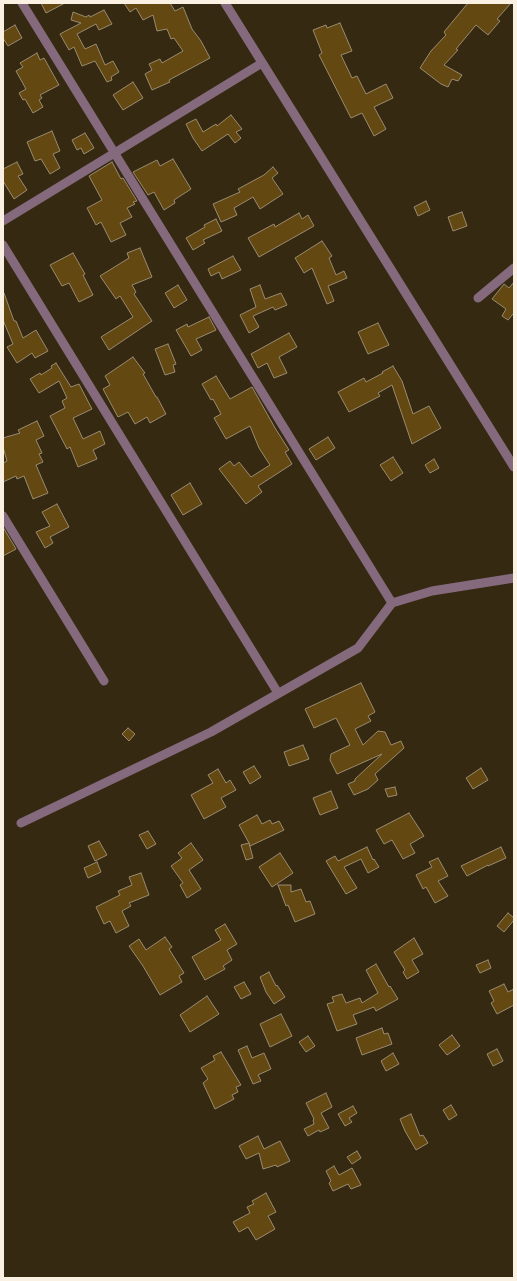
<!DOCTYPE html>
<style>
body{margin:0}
#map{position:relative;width:517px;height:1281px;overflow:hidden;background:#352912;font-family:"Noto Sans",sans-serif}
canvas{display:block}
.frame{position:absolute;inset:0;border:4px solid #faf1e3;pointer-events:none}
</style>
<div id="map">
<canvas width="517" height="1281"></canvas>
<div class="frame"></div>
</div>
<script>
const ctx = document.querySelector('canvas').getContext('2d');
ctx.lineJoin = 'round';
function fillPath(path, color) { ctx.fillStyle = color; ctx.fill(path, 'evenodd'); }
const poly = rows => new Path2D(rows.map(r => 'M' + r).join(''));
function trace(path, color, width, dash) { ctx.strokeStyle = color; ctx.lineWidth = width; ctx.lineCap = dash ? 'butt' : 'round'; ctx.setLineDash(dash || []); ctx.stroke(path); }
const building = poly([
 [41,3,65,3,46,13,41,3],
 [124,3,170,3,175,11,183,7,192,29,201,41,210,58,169,80,170,82,152,90,145,74,152,70,149,64,160,59,162,63,183,51,174,38,171,39,167,29,157,31,153,15,143,20,136,8,130,12,124,3],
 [468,3,511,3,497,19,500,21,488,35,476,25,456,49,458,50,444,65,462,75,458,81,452,79,448,87,441,84,420,68,431,51,446,35,444,32,468,3],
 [104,10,112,24,99,30,96,24,77,34,85,49,96,44,105,65,113,61,119,72,111,77,112,80,107,82,95,61,82,66,74,47,69,50,60,34,81,23,71,20,73,12,86,17,89,15,90,17,104,10],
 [340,23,352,51,341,55,352,78,357,76,366,94,386,84,393,98,374,107,386,129,374,136,362,113,351,118,319,55,322,53,313,30,326,25,327,28,340,23],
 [15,25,22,38,8,46,3,38,3,32,15,25],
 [37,53,40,60,44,58,59,85,40,95,42,98,39,100,43,107,33,113,25,99,23,100,19,93,26,89,16,71,23,67,20,63,37,53],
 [133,82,143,98,123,110,113,95,133,82],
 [231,115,242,129,236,132,241,138,235,143,228,134,202,151,193,138,186,124,196,119,203,132,216,124,217,126,231,115],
 [52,131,60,151,53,154,60,168,50,174,41,159,35,161,27,142,52,131],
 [85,133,94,148,84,154,81,148,77,150,72,140,85,133],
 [173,159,191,189,174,200,175,203,164,210,154,192,148,195,133,172,157,160,160,166,173,159],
 [17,162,23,174,18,176,27,190,14,199,3,181,3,169,17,162],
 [112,162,121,179,123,178,137,201,133,202,135,204,127,208,132,217,120,223,126,235,111,242,101,222,96,225,87,208,102,200,89,176,112,162],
 [273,167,278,173,272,178,283,194,260,209,253,197,234,208,237,215,221,222,213,204,240,192,238,189,264,175,273,167],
 [426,201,430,210,418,216,414,207,426,201],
 [462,212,467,226,453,231,448,217,462,212],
 [299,213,302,219,308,215,314,226,259,257,248,238,274,224,275,227,299,213],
 [216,219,222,231,203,240,205,243,193,250,186,238,205,227,204,225,216,219],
 [322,241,332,256,329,258,336,275,344,271,347,278,328,286,334,301,327,304,312,268,304,273,295,258,322,241],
 [140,248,152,277,132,285,136,292,134,294,152,321,109,350,101,337,133,317,120,296,116,299,100,276,129,258,127,253,140,248],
 [73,253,85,274,83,275,93,295,79,302,69,283,62,286,50,265,73,253],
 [233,256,241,270,222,279,219,272,211,276,208,269,233,256],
 [514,282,514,315,513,314,508,320,502,316,506,309,492,299,504,284,509,288,514,282],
 [178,285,187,300,174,308,165,293,178,285],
 [260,285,265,299,281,293,287,305,275,310,273,307,253,316,259,327,249,333,240,315,256,307,250,289,260,285],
 [3,293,4,293,14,321,16,321,23,338,36,330,48,351,35,358,32,353,17,363,7,347,13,344,3,320,3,293],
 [209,317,216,330,196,339,202,350,191,356,176,330,187,324,188,327,209,317],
 [378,323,389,345,368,354,358,332,378,323],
 [289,333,297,347,279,357,287,373,274,378,267,363,258,368,251,354,289,333],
 [168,344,176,364,173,365,175,372,165,375,155,349,168,344],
 [133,357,145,373,143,374,156,397,157,397,166,414,150,423,147,417,135,424,128,412,118,417,103,389,110,385,105,376,133,357],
 [56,363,71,387,79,384,92,409,73,418,83,439,100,431,105,444,93,450,97,459,78,467,70,447,67,449,50,416,65,408,62,401,67,398,59,381,39,393,30,379,40,373,41,375,52,368,51,366,56,363],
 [393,366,402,381,413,414,429,406,441,428,412,444,392,385,378,393,380,396,349,412,338,392,364,378,366,382,383,373,382,372,393,366],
 [216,376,230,399,252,387,275,428,289,450,285,452,292,464,258,486,262,492,246,504,219,469,230,461,234,466,239,462,251,477,270,465,259,448,250,426,226,439,214,418,221,414,213,399,211,400,202,384,216,376],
 [37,421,44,436,36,440,42,453,39,454,43,462,36,465,48,493,33,499,24,476,17,479,16,476,3,482,3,463,7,461,3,447,3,438,20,433,18,430,37,421],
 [328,437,335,448,316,460,309,449,328,437],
 [393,457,403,473,391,481,380,465,393,457],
 [434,459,439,468,430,473,425,465,434,459],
 [190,483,202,504,183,515,171,495,190,483],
 [57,504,69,527,50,537,53,543,45,548,36,532,50,526,42,512,57,504],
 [3,527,16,549,3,556,3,527],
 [361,683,375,712,368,716,371,721,355,729,363,745,378,731,385,732,391,745,401,741,404,748,375,774,378,780,368,789,354,795,348,784,355,781,355,779,382,754,337,774,330,760,331,754,350,745,336,718,314,728,305,709,361,683],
 [128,728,135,734,129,741,122,734,128,728],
 [303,745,309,759,289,766,284,752,303,745],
 [254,766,261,777,250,784,243,772,254,766],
 [481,768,488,780,473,789,466,778,481,768],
 [218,769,226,783,230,780,236,790,221,798,226,807,204,819,191,795,213,783,208,775,218,769],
 [395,787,397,795,388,797,385,789,395,787],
 [331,791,338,808,320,815,313,798,331,791],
 [409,813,424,836,410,844,415,853,403,859,392,840,384,844,376,830,409,813],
 [257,815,262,824,270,820,272,824,279,821,284,830,250,846,249,843,253,858,246,860,241,845,249,843,239,825,257,815],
 [148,831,156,844,147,849,139,835,148,831],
 [99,841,107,855,95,861,88,846,99,841],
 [191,843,203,860,189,870,201,889,187,898,180,885,183,883,171,866,182,858,178,853,191,843],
 [367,847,373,860,374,859,379,867,368,873,361,859,344,867,357,888,346,894,326,861,335,856,338,861,367,847],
 [501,847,506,858,488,866,488,865,467,876,461,866,501,847],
 [280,853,293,873,272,887,259,867,280,853],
 [438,858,448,876,438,881,448,896,435,903,426,887,423,889,416,875,432,867,429,862,438,858],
 [97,862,101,872,88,878,84,868,97,862],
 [141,873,149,895,129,903,131,906,122,911,129,926,116,933,110,921,104,924,96,907,120,895,118,891,132,885,129,877,141,873],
 [278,885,291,885,291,892,301,889,306,902,310,901,315,914,295,922,288,905,286,906,278,885],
 [508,913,514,918,514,920,504,932,497,926,508,913],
 [225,924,237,944,227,950,232,960,223,966,225,969,205,980,192,957,221,940,215,930,225,924],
 [165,937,172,947,169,949,184,973,179,976,182,982,160,995,143,966,129,946,139,939,146,950,165,937],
 [414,938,423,954,412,960,419,972,407,979,403,972,405,970,394,952,414,938],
 [488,960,491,968,480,973,476,965,488,960],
 [376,964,389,987,390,986,398,999,376,1011,374,1007,353,1015,357,1024,337,1031,327,1004,334,1002,332,997,342,994,346,1003,360,998,362,1003,378,993,366,970,376,964],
 [269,972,276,986,277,985,285,997,274,1004,266,992,260,977,269,972],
 [244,982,251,994,241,999,234,987,244,982],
 [504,984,508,992,514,989,514,1005,497,1014,491,1003,494,1001,489,991,504,984],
 [207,996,219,1014,190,1032,180,1015,207,996],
 [281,1014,292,1036,270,1047,260,1024,281,1014],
 [382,1028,384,1034,388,1033,392,1044,362,1055,356,1038,382,1028],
 [452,1035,460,1046,447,1055,439,1045,452,1035],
 [308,1036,315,1046,306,1052,299,1042,308,1036],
 [247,1046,252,1058,264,1053,271,1069,258,1075,261,1081,253,1084,238,1050,247,1046],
 [497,1049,503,1061,493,1066,487,1054,497,1049],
 [221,1052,241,1085,236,1087,238,1092,232,1095,234,1099,215,1109,203,1083,208,1079,201,1068,215,1060,213,1056,221,1052],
 [393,1053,399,1064,386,1071,381,1061,393,1053],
 [326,1093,332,1107,321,1113,329,1128,320,1132,319,1130,308,1136,304,1129,314,1124,313,1120,314,1119,306,1103,326,1093],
 [451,1105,457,1115,449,1120,443,1110,451,1105],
 [353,1106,357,1113,349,1118,352,1122,345,1126,338,1114,353,1106],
 [411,1114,420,1136,423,1135,428,1143,416,1150,405,1131,400,1119,411,1114],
 [258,1136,264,1149,280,1141,290,1161,277,1167,276,1165,263,1169,259,1153,246,1159,239,1146,258,1136],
 [357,1151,361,1158,352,1164,347,1157,357,1151],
 [334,1166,339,1175,352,1168,361,1185,351,1189,348,1184,333,1191,329,1183,331,1181,326,1171,334,1166],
 [266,1193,276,1212,268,1216,275,1229,256,1240,248,1227,239,1232,233,1222,250,1213,247,1207,254,1204,252,1201,266,1193]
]);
const minor = poly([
 [22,3,392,603],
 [225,3,514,467],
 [3,221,262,63],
 [3,245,278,693],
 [478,298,514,268],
 [3,516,104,681],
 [21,823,211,732,358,648,392,603,432,591,514,578]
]);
fillPath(building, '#634811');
trace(building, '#9a8b71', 1);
trace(minor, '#856a7e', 9);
</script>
